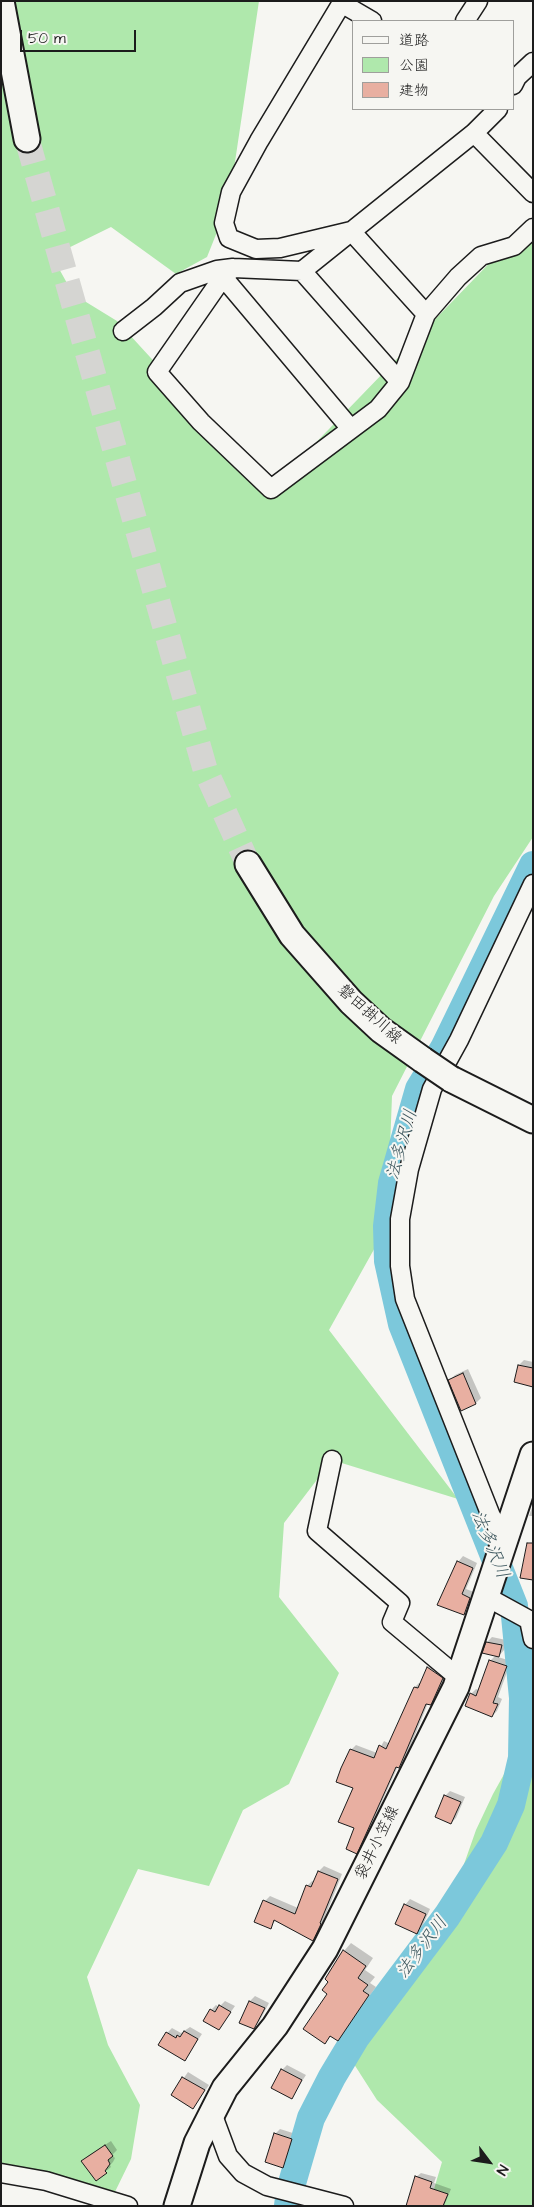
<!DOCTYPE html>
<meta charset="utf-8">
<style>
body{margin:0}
#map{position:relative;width:534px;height:2207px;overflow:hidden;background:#f6f6f2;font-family:"Architects Daughter","Klee One",sans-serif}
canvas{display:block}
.frame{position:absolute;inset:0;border:2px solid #1c1c1c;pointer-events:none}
.legend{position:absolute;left:352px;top:20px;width:162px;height:90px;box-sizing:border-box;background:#f6f6f2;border:1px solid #9f9f9c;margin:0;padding:6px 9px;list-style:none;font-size:15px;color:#1c1c1c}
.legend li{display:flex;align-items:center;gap:10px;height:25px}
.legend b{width:25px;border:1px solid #9f9f9c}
.north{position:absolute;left:464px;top:2137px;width:50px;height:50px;-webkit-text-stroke:4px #f6f6f2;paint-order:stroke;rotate:121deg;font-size:14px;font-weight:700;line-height:20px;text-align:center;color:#1c1c1c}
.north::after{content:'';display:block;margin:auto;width:18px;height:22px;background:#1c1c1c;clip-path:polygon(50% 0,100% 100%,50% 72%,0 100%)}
.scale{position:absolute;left:20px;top:30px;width:116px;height:22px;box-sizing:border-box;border:2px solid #1c1c1c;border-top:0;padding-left:6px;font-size:15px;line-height:18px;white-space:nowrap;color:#1c1c1c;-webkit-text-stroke:4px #f6f6f2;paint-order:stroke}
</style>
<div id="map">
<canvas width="534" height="2207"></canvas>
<div class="frame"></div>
<ul class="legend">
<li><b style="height:6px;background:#f6f6f2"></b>道路</li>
<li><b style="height:14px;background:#afe8ac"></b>公園</li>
<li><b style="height:14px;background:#e8afa1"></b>建物</li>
</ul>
<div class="north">N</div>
<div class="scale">50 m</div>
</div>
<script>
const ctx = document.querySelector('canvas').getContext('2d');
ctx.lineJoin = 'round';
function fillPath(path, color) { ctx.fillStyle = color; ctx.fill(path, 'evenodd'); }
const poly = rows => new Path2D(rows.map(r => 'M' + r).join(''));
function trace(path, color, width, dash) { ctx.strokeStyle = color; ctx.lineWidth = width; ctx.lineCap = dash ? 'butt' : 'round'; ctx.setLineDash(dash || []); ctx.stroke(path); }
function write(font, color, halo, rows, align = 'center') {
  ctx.font = font + ' "Architects Daughter","Klee One",sans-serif'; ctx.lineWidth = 4; ctx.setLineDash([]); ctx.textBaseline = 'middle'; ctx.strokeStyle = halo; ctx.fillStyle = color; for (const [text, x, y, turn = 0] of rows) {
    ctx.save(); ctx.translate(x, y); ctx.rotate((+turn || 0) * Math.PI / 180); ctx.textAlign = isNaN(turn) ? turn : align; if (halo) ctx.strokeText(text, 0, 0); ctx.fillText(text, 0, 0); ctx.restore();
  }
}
const green = poly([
 [1,1,259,1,229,202,207,257,176,274,111,227,52,256,73,294,117,321,271,489,533,218,533,837,494,896,392,1096,387,1226,329,1330,458,1499,332,1460,284,1523,279,1597,339,1673,289,1784,243,1810,209,1886,138,1869,87,1977,108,2045,140,2105,131,2159,111,2200,1,2177],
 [533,1746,533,2206,429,2206,442,2162,377,2100,352,2061,450,1923,463,1867,476,1830,493,1794,518,1749]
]);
const shadow = poly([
 [524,1360,533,1362,533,1386,519,1365],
 [468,1369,481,1398,476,1403,461,1409,450,1380,455,1375],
 [533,1505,533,1516,529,1516],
 [463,1556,477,1563,466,1589,474,1592,468,1608,463,1613,458,1562],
 [492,1637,506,1640,504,1650,498,1657,511,1661,498,1697,502,1699,497,1711,492,1716,471,1694,476,1689,479,1690,490,1661,496,1655,487,1642],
 [433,1663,447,1673,435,1700,430,1704,428,1703,404,1762,398,1766,361,1848,356,1852,351,1750,356,1745,377,1753,384,1741,390,1744,415,1687,419,1683,421,1683,428,1667],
 [450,1791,465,1797,456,1818,451,1823,445,1796],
 [324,1866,342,1874,318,1934,313,1939,277,1919,270,1927,265,1901,270,1896,298,1908,307,1886,312,1881,315,1882,319,1871],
 [410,1899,430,1909,422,1927,416,1932,405,1905],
 [351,1943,373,1958,365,1970,375,1977,370,1983,376,1987,345,2031,338,2039,332,2035,325,2042,329,1993,344,1951],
 [255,1996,269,2003,259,2022,254,2027,250,2001],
 [225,2001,235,2006,219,2029,211,2010,216,2005,219,2007],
 [190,2027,202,2034,185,2059,167,2033,172,2028,181,2033],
 [287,2065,306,2075,291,2098,282,2070],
 [188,2072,209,2085,193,2108,172,2095],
 [280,2129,296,2134,288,2161,283,2166,275,2134],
 [111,2141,117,2150,112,2155,115,2158,113,2162,110,2165,111,2167,96,2179,88,2156],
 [421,2173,436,2177,434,2183,451,2189,444,2206,431,2206,416,2177]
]);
const river = poly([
 [288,2206,290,2190,311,2118,332,2077,356,2037,447,1916,494,1843,511,1805,522,1758,523,1698,514,1606,402,1324,388,1261,387,1226,392,1183,419,1089,444,1048,533,865]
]);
const building = poly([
 [518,1365,533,1368,533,1387,514,1382,518,1365],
 [463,1373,476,1404,461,1411,448,1380,463,1373],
 [527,1543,533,1543,533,1580,520,1578,527,1543],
 [457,1561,473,1568,462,1594,470,1598,464,1615,437,1605,457,1561],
 [486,1642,502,1645,499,1657,482,1653,486,1642],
 [489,1660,507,1666,493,1703,498,1704,492,1717,465,1706,470,1693,476,1696,489,1660],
 [427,1667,443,1678,431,1705,426,1704,399,1768,396,1767,357,1854,346,1849,354,1828,338,1822,353,1788,336,1782,341,1768,350,1749,374,1758,379,1745,386,1749,414,1687,418,1688,427,1667],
 [444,1795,461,1802,451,1824,435,1817,444,1795],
 [318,1871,338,1879,320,1923,321,1924,313,1941,274,1920,271,1929,254,1922,263,1900,295,1914,306,1885,311,1887,318,1871],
 [404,1904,426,1914,417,1934,395,1924,404,1904],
 [343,1950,366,1966,358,1978,368,1985,363,1991,369,1995,338,2041,330,2036,325,2044,303,2029,327,1994,322,1990,328,1982,325,1979,343,1950],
 [249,2001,265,2008,254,2029,239,2023,249,2001],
 [219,2005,231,2012,219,2030,203,2021,210,2009,215,2012,219,2005],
 [184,2031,198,2039,185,2061,158,2045,166,2032,176,2038,177,2035,180,2037,184,2031],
 [281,2069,302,2080,292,2099,271,2088,281,2069],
 [182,2077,205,2090,193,2109,171,2095,182,2077],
 [274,2133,292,2139,283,2168,265,2162,274,2133],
 [105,2145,113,2156,108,2160,110,2164,105,2171,107,2173,96,2181,81,2161,105,2145],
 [415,2176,432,2182,430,2188,448,2194,443,2206,406,2206,415,2176]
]);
const secondaryTunnel = poly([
 [27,139,205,769,248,864]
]);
const minor = poly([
 [343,1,259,141,231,192,224,223,229,238,256,249,280,248,351,231,426,314],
 [341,3,372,21],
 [465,21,478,1],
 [513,85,517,77,533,62],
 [474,133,533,193],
 [233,268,223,277,157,372,201,422,271,489,378,409,400,382,426,314,458,277,481,256,514,246,533,228],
 [302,271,400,382],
 [223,277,351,429],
 [123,331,154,307,180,283,217,270,233,268,302,271,474,133,498,109],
 [332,1460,317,1531,400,1603,392,1622,459,1678],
 [504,1539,491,1516,405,1299,400,1266,400,1219,409,1169,432,1089,459,1040,533,884],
 [487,1597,529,1620,533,1639],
 [212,2113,228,2156,243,2173,267,2186,344,2206],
 [1,2173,46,2181,128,2206]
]);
const secondary = poly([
 [1,1,27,139],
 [248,864,292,935,351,1002,381,1030,423,1060],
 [451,1079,533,1120],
 [177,2206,197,2143,225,2088,275,2026,325,1949,456,1687,533,1455]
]);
const secondaryBridge = poly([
 [423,1060,451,1079]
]);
const streetNames = [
 ["磐田掛川線",369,1015,42],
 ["袋井小笠線",378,1843,-64]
];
const waterNames = [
 ["法多沢川",403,1145,-74],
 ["法多沢川",489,1545,68],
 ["法多沢川",423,1948,-53]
];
fillPath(green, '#afe8ac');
fillPath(shadow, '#0003');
trace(river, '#7cc8db', 28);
fillPath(building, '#e8afa1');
trace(building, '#1c1c1c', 1);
trace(secondaryTunnel, '#d5d5d2', 25, [25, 12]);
trace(minor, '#1c1c1c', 21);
trace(secondary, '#1c1c1c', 29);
trace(minor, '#f6f6f2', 18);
trace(secondary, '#f6f6f2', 25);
trace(secondaryBridge, '#1c1c1c', 29, []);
trace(secondaryBridge, '#f6f6f2', 25);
write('16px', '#1c1c1c', '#f6f6f2', streetNames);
write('italic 18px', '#3e585f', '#f6f6f2', waterNames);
</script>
